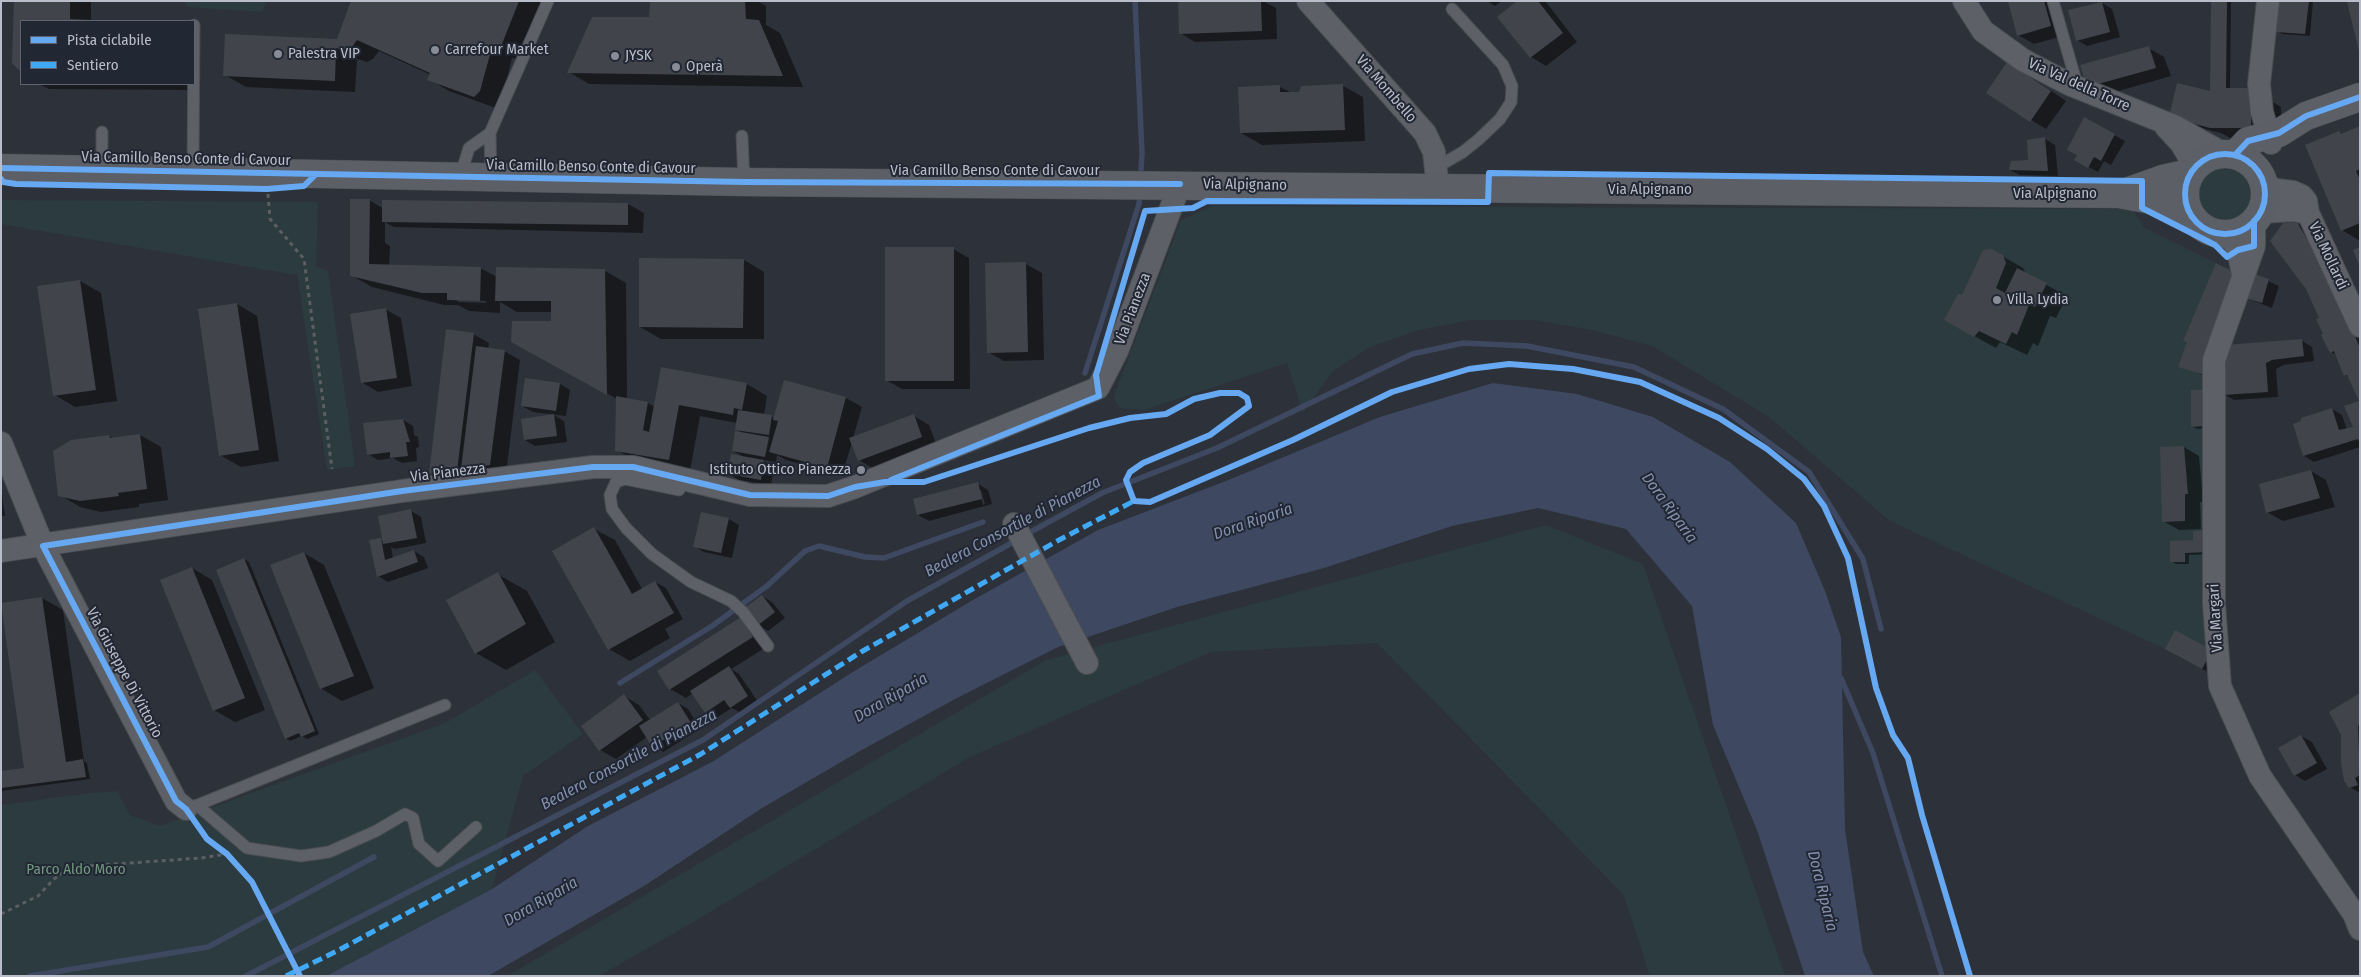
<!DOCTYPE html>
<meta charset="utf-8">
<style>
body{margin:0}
#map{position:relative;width:2361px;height:977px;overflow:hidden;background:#2d3139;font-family:"Fira Sans Condensed",sans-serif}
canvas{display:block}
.frame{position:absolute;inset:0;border:2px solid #b8bdc9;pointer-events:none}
.legend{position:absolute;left:20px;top:20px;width:175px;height:65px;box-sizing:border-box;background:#212733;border:1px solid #5d636f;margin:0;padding:6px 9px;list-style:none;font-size:15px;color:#b8bdc9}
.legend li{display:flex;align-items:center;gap:10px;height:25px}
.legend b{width:25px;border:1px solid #5d636f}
</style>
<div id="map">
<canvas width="2361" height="977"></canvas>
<div class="frame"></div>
<ul class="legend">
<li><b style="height:6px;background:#66a8f1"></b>Pista ciclabile</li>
<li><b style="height:6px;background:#3fa9f5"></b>Sentiero</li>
</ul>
</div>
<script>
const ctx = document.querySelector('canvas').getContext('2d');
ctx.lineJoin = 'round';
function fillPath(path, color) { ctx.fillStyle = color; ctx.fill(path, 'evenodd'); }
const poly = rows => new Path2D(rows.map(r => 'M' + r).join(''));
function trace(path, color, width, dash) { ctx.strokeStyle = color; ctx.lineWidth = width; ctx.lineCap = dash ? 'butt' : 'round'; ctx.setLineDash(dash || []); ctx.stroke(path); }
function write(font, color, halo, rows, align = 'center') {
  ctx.font = font + ' "Fira Sans Condensed",sans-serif'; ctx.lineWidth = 4; ctx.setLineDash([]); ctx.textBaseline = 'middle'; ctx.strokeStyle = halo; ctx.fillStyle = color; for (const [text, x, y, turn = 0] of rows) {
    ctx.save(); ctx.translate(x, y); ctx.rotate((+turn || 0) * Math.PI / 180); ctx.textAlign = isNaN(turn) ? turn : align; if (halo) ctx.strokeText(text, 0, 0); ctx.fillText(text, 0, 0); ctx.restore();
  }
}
const green = poly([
 [184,1,267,1,262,12,187,7],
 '2199 193a27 27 0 1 1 54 0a27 27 0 1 1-54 0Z',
 [1,200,318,202,316,266,328,271,355,466,327,470,297,275,1,224],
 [1212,206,2132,209,2145,228,2236,273,2204,365,2212,650,2202,669,2165,649,1890,521,1769,417,1652,346,1592,330,1534,320,1470,320,1416,331,1368,348,1333,371,1303,413,1287,363,1144,410,1120,408,1114,399,1116,390,1181,220],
 [1546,525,1643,564,1785,976,1650,976,1623,894,1377,643,1211,652,970,757,690,924,599,976,507,976,1046,660],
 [535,670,583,734,523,776,492,889,326,976,1,976,1,805,91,793,117,791,130,815,160,826,445,723]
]);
const water = poly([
 [1493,383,1577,394,1653,417,1730,462,1796,523,1825,591,1841,637,1845,829,1863,952,1874,976,1805,976,1757,830,1713,725,1692,606,1626,529,1538,508,1452,526,1324,568,1177,607,1058,647,955,699,860,751,762,808,644,886,488,976,326,976,492,889,588,826,712,762,856,670,973,600,1098,530,1231,479,1380,417]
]);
const shadow = poly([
 [15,1,91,1,91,21,138,21,21,21,21,71,13,63],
 [352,1,544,1,521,60,512,58,501,103,496,108,449,91,429,79,431,75,379,51,373,59,367,62,357,59,355,92,246,87,225,75,338,40],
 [651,1,757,1,766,6,766,25,780,33,803,87,589,84,569,72,650,18],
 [1208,1,1263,1,1276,8,1277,39,1195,42,1180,33],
 [1487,1,1502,1,1495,6],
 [1519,1,1546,2,1577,42,1546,66,1531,57],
 [2009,1,2057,1,2066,35,2034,44,2018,35],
 [2212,1,2231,1,2230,89,2251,89,2281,107,2281,144,2241,144,2221,133,2181,123,2211,93],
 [2281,1,2313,1,2310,36,2282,34,2278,31],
 [2102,3,2112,9,2120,37,2087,46,2077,40],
 [2148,48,2164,57,2171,76,2115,92,2085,76],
 [2023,72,2066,101,2046,129,2031,120],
 [39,84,190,84,190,90,49,89],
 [1343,86,1363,97,1365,141,1262,145,1241,133,1280,87,1292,93],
 [2085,119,2125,141,2111,165,2104,161,2098,172,2076,160],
 [2360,127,2360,241,2342,230,2339,132,2343,135],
 [2045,139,2055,145,2058,176,2020,175,2010,170,2029,161],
 [369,200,384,209,628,204,644,213,643,233,394,227,385,222,385,243,390,246,389,266,480,268,497,277,605,271,626,283,627,399,648,403,655,407,747,384,767,396,764,415,775,418,785,381,846,398,862,407,853,438,914,416,929,425,937,446,874,469,859,460,852,442,842,476,786,460,777,455,776,462,762,460,774,467,771,485,739,480,729,474,746,458,733,451,744,434,736,429,737,423,700,416,690,471,637,462,617,450,617,399,534,354,552,323,552,312,517,312,500,302,500,313,469,311,458,305,444,305,372,287,351,275],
 [456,299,486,301,486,303,458,302],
 [2297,223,2312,233,2360,333,2360,400,2351,379,2345,375,2337,355,2331,352],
 [953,249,969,258,970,389,902,389,886,380],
 [2002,256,2023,268,2026,274,2067,296,2056,318,2050,316,2038,346,2033,343,2027,355,2000,342,1996,348,1945,320,1962,296],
 [744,260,764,272,764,339,661,339,640,327],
 [1026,264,1042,273,1044,360,1004,361,988,352],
 [2235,274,2252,274,2279,286,2272,308,2246,298,2229,346,2302,341,2312,347,2314,361,2283,365,2276,369,2278,397,2234,400,2224,394,2214,380,2180,366],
 [80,281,101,293,117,401,75,407,55,395,39,287],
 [237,304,257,316,279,461,241,467,220,455],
 [385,309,401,318,412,386,378,392,363,383],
 [473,334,489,343,488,349,504,351,520,360,506,474,445,482,430,473],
 [560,384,570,390,566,416,533,412,522,406],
 [2192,392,2209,428,2197,429,2192,426],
 [2360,402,2360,447,2314,462,2304,456,2332,409,2342,415,2347,430,2353,429],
 [554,415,564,421,567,442,535,446,525,440],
 [403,420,413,426,414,435,418,437,419,447,416,448,417,461,402,463,393,458,378,460,368,454],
 [140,435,161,447,168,500,139,504,139,507,101,512,80,507,60,495,109,436,114,439],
 [2184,447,2199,456,2203,502,2200,502,2201,529,2179,530,2163,521],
 [2311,471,2326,480,2335,507,2283,521,2267,512],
 [978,484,988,490,992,504,929,521,918,515],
 [979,490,981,490,985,504,983,505],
 [1,488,5,516,1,516],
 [411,511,421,517,426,543,395,549,391,547,393,558,414,551,424,557,428,568,388,582,378,576,380,540,384,542],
 [702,513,729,519,739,525,732,558,704,552,694,546],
 [594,529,615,540,642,589,655,582,666,588,683,619,665,629,670,638,630,661,609,649],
 [2171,542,2211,554,2189,555,2189,564,2176,564,2171,561],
 [304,553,324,565,374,688,342,701,322,689,272,566],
 [244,559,249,562,319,734,307,739,302,736,290,741,286,738],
 [192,568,212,580,265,710,235,722,214,710],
 [497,574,527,591,555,642,506,670,476,653],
 [762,596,772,602,785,618,768,631,758,625],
 [42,598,63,610,84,761,87,763,90,779,1,791,1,773,28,769],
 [741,619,768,646,731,669,739,674,758,702,741,713,732,708,716,718,706,712,693,693,686,698,670,689],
 [2211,651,2212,674,2176,655],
 [2360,695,2360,793,2350,787],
 [624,696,639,705,650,720,678,703,688,709,700,729,663,752,653,746,647,737,616,759,600,750,582,726],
 [2301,736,2312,742,2327,769,2305,781,2295,775]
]);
const stream = poly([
 [1135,1,1142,153,1141,170],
 [1085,373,1139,204,1140,193],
 [1025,535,1102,493,1217,448,1412,354,1463,343,1527,346,1634,367,1723,409,1809,472,1863,559,1881,629],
 [1836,675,1841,678,1873,753,1942,976],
 [620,683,712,626,767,586,805,551,819,546,865,557,884,558,983,522],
 [30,976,208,947,374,857],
 [246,976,703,740,907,601,1017,540]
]);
const building = poly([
 [14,1,70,1,70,19,92,20,92,21,21,21,21,72,12,63],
 [351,1,519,1,500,49,492,47,480,91,474,97,427,80,430,73,357,40,352,47,345,51,336,48,335,81,223,76,225,34,337,39],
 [650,1,745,1,746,19,759,20,783,76,567,73,592,17,649,17],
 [1178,1,1261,1,1262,31,1179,34],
 [1517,1,1538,1,1563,33,1530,58,1497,17],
 [2008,1,2044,1,2051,26,2017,36],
 [2211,1,2227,1,2226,88,2252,88,2251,128,2210,128,2169,117,2177,83,2210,91],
 [2279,1,2309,1,2305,34,2276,32],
 [2360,1,2360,51,2359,51,2347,2],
 [2102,2,2110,32,2076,41,2068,10],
 [2149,46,2156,68,2098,84,2084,77,2080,65],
 [2007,62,2051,91,2030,122,1986,93],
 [1343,84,1345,130,1240,133,1238,87,1280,85,1280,92,1299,92,1301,86],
 [2084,117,2115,134,2101,161,2094,157,2088,168,2074,160,2077,155,2067,150],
 [2360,126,2360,169,2356,171,2360,180,2360,223,2341,231,2305,145,2339,131,2341,134],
 [2045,137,2048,171,2009,170,2011,161,2028,160,2027,140],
 [350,199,370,199,369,264,481,267,480,301,447,300,447,293,422,293,350,276],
 [382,200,628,203,628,225,382,222],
 [2297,222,2329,276,2360,348,2360,444,2358,439,2303,456,2293,424,2301,421,2301,418,2332,408,2339,430,2353,427,2344,406,2359,401,2347,375,2344,376,2334,351,2330,353,2321,335,2323,334,2316,319,2319,318,2306,289,2270,241,2283,223],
 [885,247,954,247,954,381,885,381],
 [2360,247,2360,267,2353,250],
 [1992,249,2003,255,2006,263,1996,288,2005,293,2017,268,2047,283,2035,307,2029,305,2017,335,2012,332,2006,344,1979,331,1974,337,1944,320,1958,294,1962,295,1983,250],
 [639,258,744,259,743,328,639,327],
 [1026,262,1028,352,987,353,985,263],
 [2216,263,2236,273,2204,375,2178,367,2187,342,2183,341],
 [496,267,605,269,607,395,511,342,512,321,551,321,551,301,495,301],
 [2251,273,2269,279,2262,303,2242,297],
 [80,280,96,390,53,396,37,286],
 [237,303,259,450,219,456,198,309],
 [386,308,397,378,361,383,350,314],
 [446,329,474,333,457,471,429,474],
 [2302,339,2304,356,2272,360,2266,363,2268,392,2223,395,2225,345],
 [476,346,505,350,490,465,461,469],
 [661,367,747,383,742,410,734,408,733,415,679,405,669,460,615,451,616,396,648,402,643,430,649,432],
 [525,378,560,383,556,411,521,406],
 [784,380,846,397,827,468,769,452,778,421,773,420],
 [2191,390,2204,390,2204,426,2191,427],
 [738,410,772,415,769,435,735,430],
 [554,414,557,436,524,440,521,419],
 [914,414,922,437,858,461,849,438],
 [403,419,410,442,406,442,408,456,390,458,390,452,367,455,363,423],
 [735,431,769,437,765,457,732,451],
 [140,434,147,489,118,493,119,496,80,501,58,496,53,451,71,440,109,435,110,438],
 [2184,446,2188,494,2185,494,2185,521,2162,522,2160,447],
 [731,454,764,460,761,480,728,474],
 [2311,470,2320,498,2266,513,2259,484],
 [978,482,982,499,917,515,913,499],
 [411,509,417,538,383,544,378,516],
 [701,512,729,518,721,553,693,547],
 [594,527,632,594,655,581,674,613,608,650,552,551],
 [2206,530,2207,552,2185,553,2185,562,2170,562,2170,541,2193,540,2193,531],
 [381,538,385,560,414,550,418,562,377,577,369,540],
 [304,552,354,676,320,689,270,565],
 [244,558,315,731,301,737,299,733,285,739,216,570],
 [192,567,245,698,213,711,160,580],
 [498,572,526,624,475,654,446,600],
 [762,595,775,612,757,626,743,609],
 [42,597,66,762,83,759,86,777,1,788,1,771,24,768,1,603],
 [741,617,753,637,669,690,657,671],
 [2175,630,2212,650,2202,669,2165,649],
 [729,666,748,696,730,708,724,700,705,713,690,691],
 [2360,693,2360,724,2358,726,2360,775,2355,778,2358,785,2349,788,2344,781,2341,763,2341,735,2329,712],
 [624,694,643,720,599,751,581,726],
 [678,702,691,723,652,747,639,726],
 [2301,735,2317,763,2294,776,2278,748]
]);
const path = poly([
 [268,194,270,219,304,259,332,469],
 [1,914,38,896,54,879,72,867,201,858,227,854]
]);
const lane = poly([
 [2053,1,2078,88],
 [742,136,744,182],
 [1437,167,1463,152,1479,139,1500,119,1511,102,1512,86,1503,65,1452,9],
 [102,169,102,132],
 [193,171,194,25],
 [460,177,469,148,490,133],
 [491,177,490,133,548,1],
 [686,479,679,490,625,479,616,482,610,495,612,509,626,528,652,554,691,582,731,601,743,612,768,646],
 [197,805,247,848,301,856,329,852,376,831,405,814,413,818,419,844,438,861,476,827],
 [190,808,445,705]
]);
const street = poly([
 [1308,1,1425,133,1434,152,1438,189],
 [1964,1,1983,31,2023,60,2069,84,2176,127,2224,154],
 [2268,1,2259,84,2262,112,2271,143],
 [2166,127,2181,143,2195,167],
 [2263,184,2276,190,2293,192,2302,196,2306,201,2308,213,2360,326],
 [2260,212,2295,210,2308,213],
 [2254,221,2254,246,2214,360,2214,604,2220,686,2260,776,2354,914,2360,929],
 [2228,233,2238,250,2243,274],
 [1,443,43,546,176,801,186,809],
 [1014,524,1087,663],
 [1,551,402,491,593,467,633,467,750,495,828,496,855,487,1098,388,1117,351,1180,184]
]);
const secondary = poly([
 '2185 194a40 40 0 1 1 80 0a40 40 0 1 1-80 0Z',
 [2235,155,2248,141,2279,133,2306,116,2360,97],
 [1,168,744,182,2119,194,2157,201,2191,216],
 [2121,194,2163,179,2190,173]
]);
const quiet = poly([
 [286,976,339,950,701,754,861,652,1059,540,1134,501]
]);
const cycleway = poly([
 '2185 194a40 40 0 1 1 80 0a40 40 0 1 1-80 0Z',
 [2235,155,2248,141,2279,133,2306,116,2360,97],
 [1,168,744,182,1180,184],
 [1,179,3,182,16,184,267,189,304,186,316,174],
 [891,480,1099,396,1096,375,1145,211,1193,208,1207,201,1488,202,1489,173,2142,181,2142,208,2215,245,2227,257,2238,250,2254,246,2254,221],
 [300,976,252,882,227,854,207,839,186,809,176,801,43,546,402,491,593,467,633,467,750,495,828,496,855,487,885,482,924,482,1089,428,1130,418,1166,414,1194,399,1220,393,1239,393,1247,398,1249,406,1210,435,1143,463,1130,472,1126,480,1134,501,1150,502,1293,440,1392,392,1469,369,1509,364,1573,369,1640,382,1719,418,1767,449,1804,479,1824,506,1848,558,1876,688,1893,735,1908,758,1922,815,1970,976]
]);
const markers = [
 [435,50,5,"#878c97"],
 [278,54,5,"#878c97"],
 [615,56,5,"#878c97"],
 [676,67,5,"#878c97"],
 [1997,300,5,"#878c97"],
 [861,470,5,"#878c97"]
];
const poiNames = [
 ["Carrefour Market",445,50],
 ["Palestra VIP",288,54],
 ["JYSK",625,56],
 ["Operà",686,67],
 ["Villa Lydia",2007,300],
 ["Istituto Ottico Pianezza",851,470,"right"]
];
const streetNames = [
 ["Via Val della Torre",2079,85,24],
 ["Via Mombello",1386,89,49],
 ["Via Camillo Benso Conte di Cavour",186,159,1],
 ["Via Camillo Benso Conte di Cavour",591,167,1],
 ["Via Camillo Benso Conte di Cavour",995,171],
 ["Via Alpignano",1245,185,1],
 ["Via Alpignano",1650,190],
 ["Via Alpignano",2055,194],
 ["Via Mollardi",2328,256,65],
 ["Via Pianezza",1133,309,-69],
 ["Via Pianezza",448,473,-7],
 ["Via Margari",2216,618,-93],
 ["Via Giuseppe Di Vittorio",124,673,62]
];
const parkNames = [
 ["Parco Aldo Moro",76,870]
];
const waterNames = [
 ["Dora Riparia",1669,508,54],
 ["Dora Riparia",1253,522,-19],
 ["Bealera Consortile di Pianezza",1013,527,-28],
 ["Dora Riparia",891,698,-30],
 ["Bealera Consortile di Pianezza",629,760,-28],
 ["Dora Riparia",1822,891,76],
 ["Dora Riparia",541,902,-30]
];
fillPath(green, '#2b3b3f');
fillPath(water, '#3e4961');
fillPath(shadow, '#0007');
trace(stream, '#3e4961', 5.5);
fillPath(building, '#41454b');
trace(lane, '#494c52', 13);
trace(street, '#494c52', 24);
trace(secondary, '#494c52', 29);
trace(path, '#5b5f64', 3, [4, 4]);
trace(lane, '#5d6067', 11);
trace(street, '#5d6067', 22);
trace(secondary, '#5c5f66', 28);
trace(quiet, '#3fa9f5', 5, [10, 5]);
trace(cycleway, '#66a8f1', 6);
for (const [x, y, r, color] of markers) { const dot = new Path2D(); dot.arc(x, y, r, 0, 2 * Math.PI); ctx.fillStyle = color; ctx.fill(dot); trace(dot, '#212733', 2); }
write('15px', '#b8bdc9', '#212733', poiNames, 'left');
write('15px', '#b8bdc9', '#212733', streetNames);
write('15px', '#72977f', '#212733', parkNames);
write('italic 16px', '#8390ad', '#212733', waterNames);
</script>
